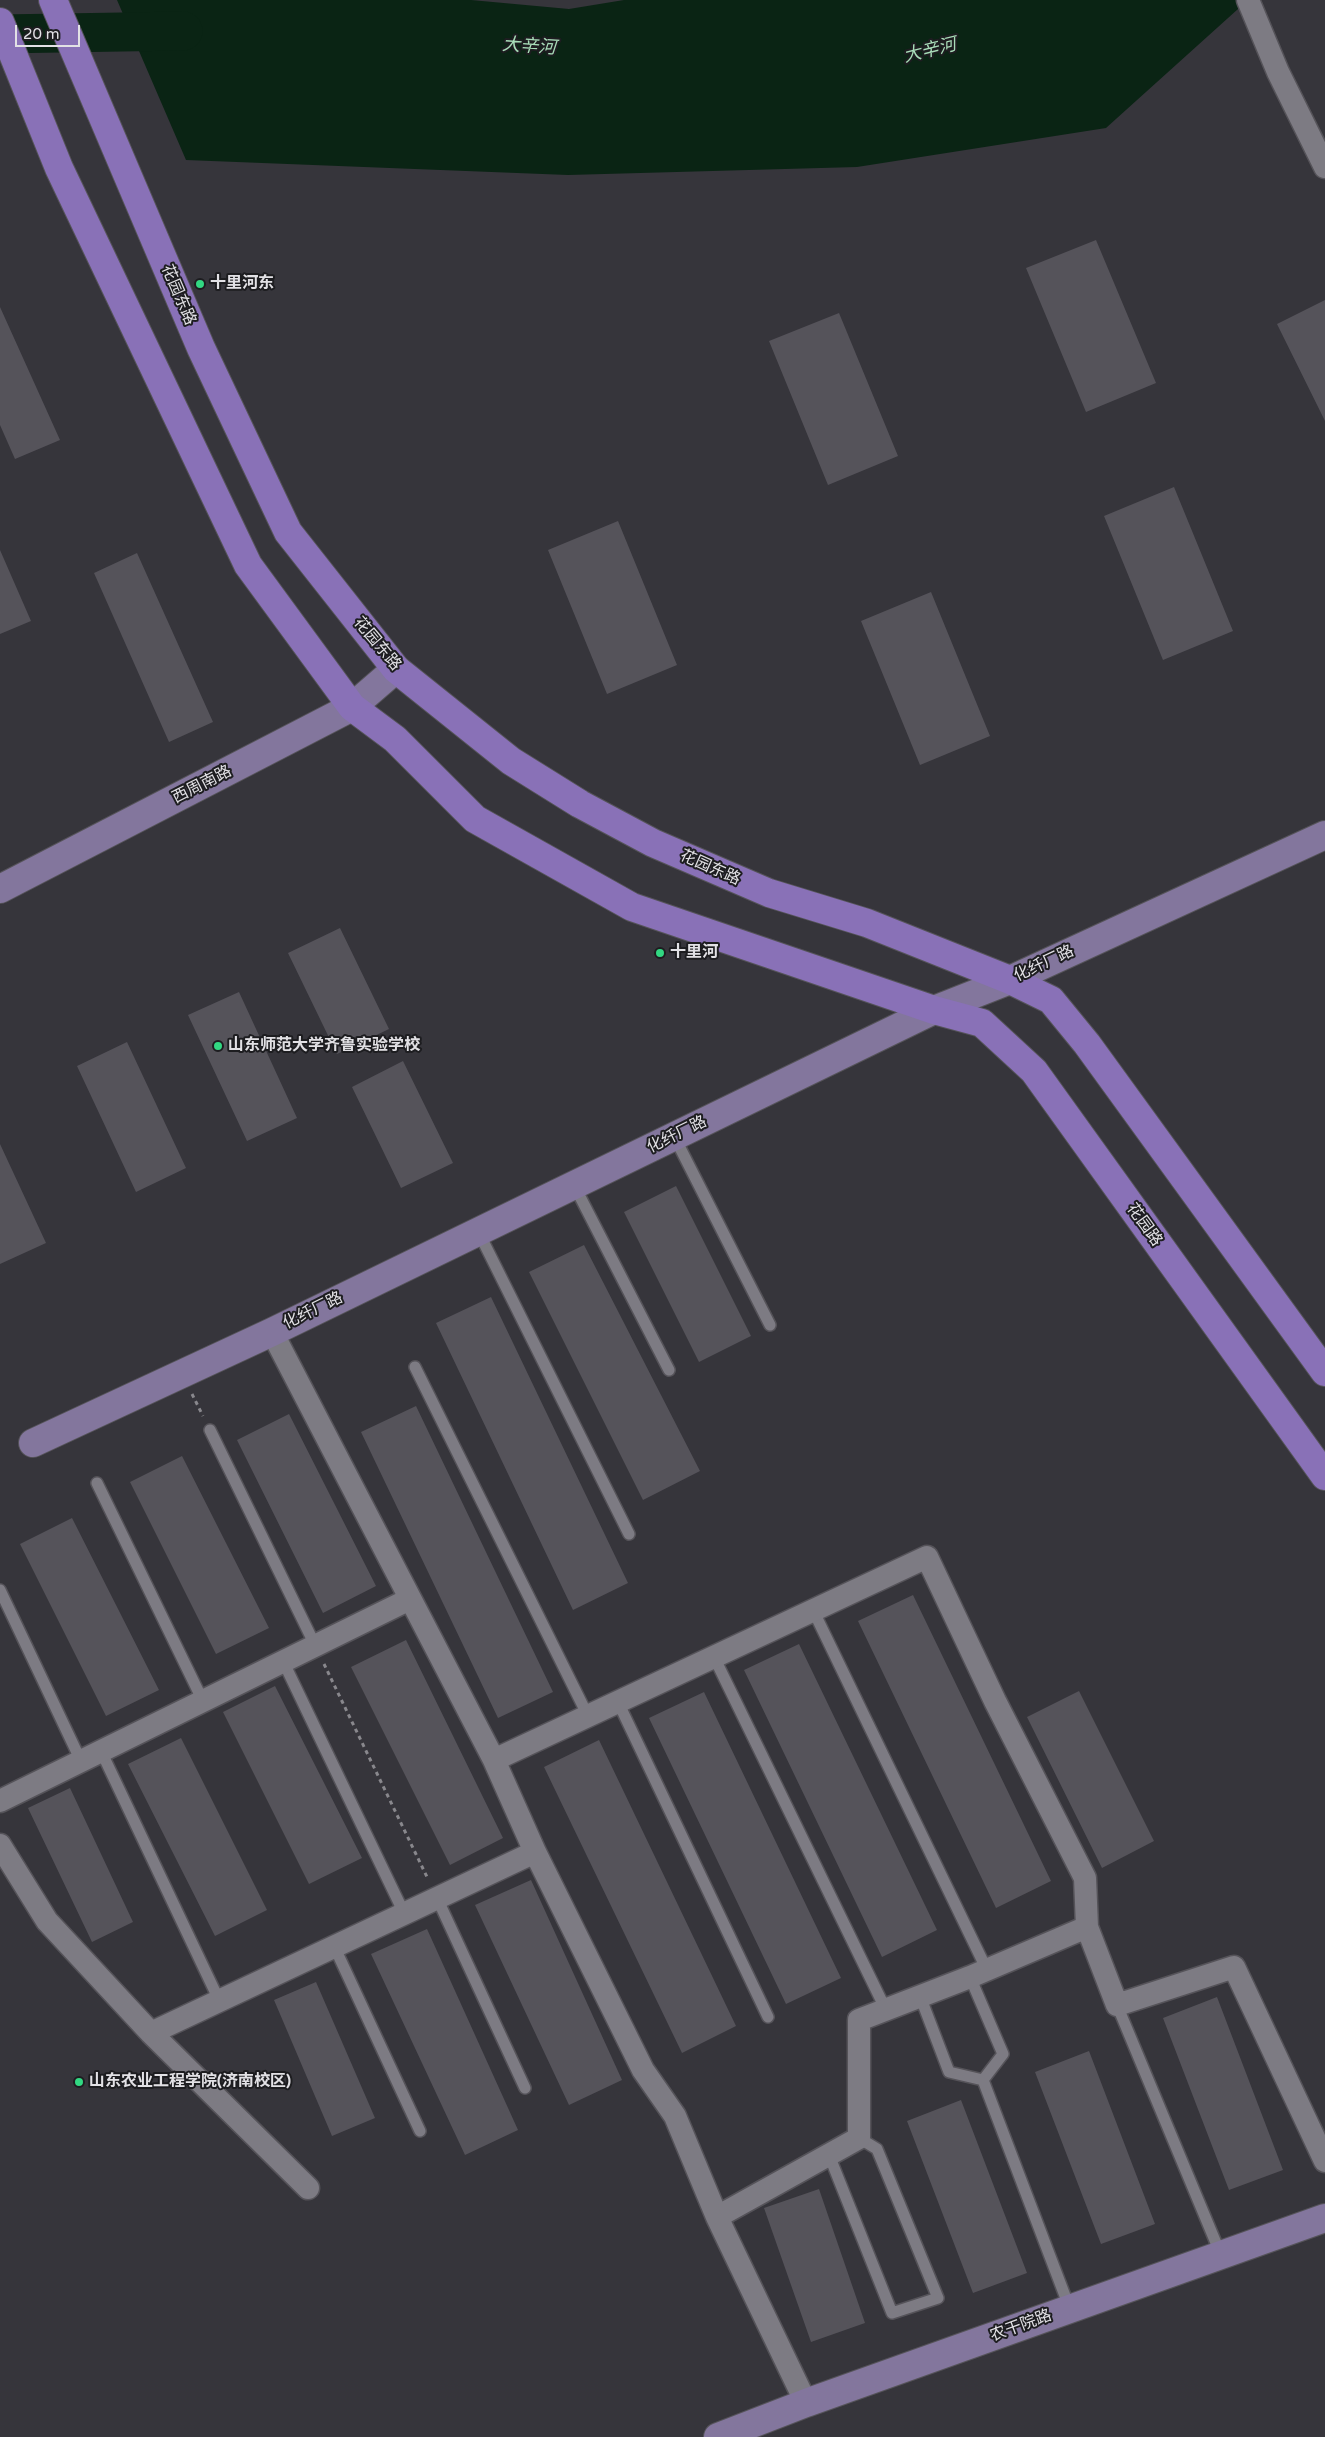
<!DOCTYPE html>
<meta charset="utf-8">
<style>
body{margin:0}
#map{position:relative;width:1325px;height:2437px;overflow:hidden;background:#36353b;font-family:"Varela Round",sans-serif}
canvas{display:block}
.scale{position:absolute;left:15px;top:25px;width:65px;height:22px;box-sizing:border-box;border:2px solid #e2e1e5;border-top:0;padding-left:6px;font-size:15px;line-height:18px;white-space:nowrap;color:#e2e1e5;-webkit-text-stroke:4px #1d1d20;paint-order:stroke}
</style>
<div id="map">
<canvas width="1325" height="2437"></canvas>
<div class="scale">20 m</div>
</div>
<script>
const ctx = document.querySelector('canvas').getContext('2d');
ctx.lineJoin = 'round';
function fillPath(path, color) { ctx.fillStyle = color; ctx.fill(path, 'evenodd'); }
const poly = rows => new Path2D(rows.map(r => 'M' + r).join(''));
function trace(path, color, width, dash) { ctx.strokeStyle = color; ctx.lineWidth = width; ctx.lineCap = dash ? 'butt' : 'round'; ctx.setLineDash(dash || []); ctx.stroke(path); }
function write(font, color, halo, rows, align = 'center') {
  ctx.font = font + ' "Varela Round","Noto Sans SC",sans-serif'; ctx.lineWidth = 4; ctx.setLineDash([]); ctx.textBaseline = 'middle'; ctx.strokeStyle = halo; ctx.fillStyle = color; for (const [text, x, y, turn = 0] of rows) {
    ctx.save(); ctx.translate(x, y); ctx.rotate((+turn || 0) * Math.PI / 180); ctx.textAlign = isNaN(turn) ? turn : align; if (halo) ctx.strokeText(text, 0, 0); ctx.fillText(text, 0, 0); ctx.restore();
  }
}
const water = poly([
 [117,0,471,0,569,9,624,0,1248,0,1106,128,857,167,568,175,186,160]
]);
const river = poly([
 [0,34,183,31]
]);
const building = poly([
 [1096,240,1156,383,1086,412,1026,268],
 [1325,300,1325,421,1277,324],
 [0,307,60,440,15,459,0,425],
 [839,313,898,456,828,485,769,341],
 [1174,487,1233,631,1163,660,1104,516],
 [618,521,677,665,607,694,548,550],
 [0,550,31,621,0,634],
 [137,553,213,722,169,742,94,573],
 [931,592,990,736,920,765,861,621],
 [340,928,389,1029,337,1054,288,953],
 [239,992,297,1118,247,1141,188,1015],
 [127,1042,186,1168,136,1192,77,1066],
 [403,1061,453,1163,401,1188,352,1087],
 [0,1144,46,1243,0,1264],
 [676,1186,751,1336,699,1362,624,1212],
 [584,1245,700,1471,643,1500,529,1272],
 [491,1297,628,1583,573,1610,436,1323],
 [416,1406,553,1692,498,1718,361,1432],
 [289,1414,376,1586,323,1613,237,1440],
 [182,1456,269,1628,216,1654,130,1482],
 [72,1518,159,1690,106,1716,20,1544],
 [913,1595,1051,1881,996,1908,858,1621],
 [406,1640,503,1838,450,1865,351,1667],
 [799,1644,937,1930,882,1957,744,1670],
 [275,1686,362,1858,309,1884,223,1712],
 [1079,1691,1154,1841,1102,1868,1027,1717],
 [704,1692,841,1978,786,2004,649,1718],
 [181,1738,267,1910,215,1936,128,1764],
 [599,1740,736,2026,682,2053,544,1767],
 [70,1788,133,1922,92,1942,28,1808],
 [531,1880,622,2080,569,2105,475,1905],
 [427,1929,518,2130,465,2155,371,1954],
 [316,1982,375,2118,332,2136,274,2000],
 [1217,1997,1283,2170,1229,2190,1163,2018],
 [1089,2051,1155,2224,1101,2244,1035,2072],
 [961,2100,1027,2273,973,2293,907,2121],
 [819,2189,865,2323,811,2342,764,2208]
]);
const path = poly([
 [192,1394,203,1416],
 [324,1664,428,1879]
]);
const lane = poly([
 [674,1136,770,1325],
 [574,1185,669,1370],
 [478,1231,629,1534],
 [415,1367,588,1716],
 [210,1430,315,1645],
 [97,1483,203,1701],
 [0,1590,81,1761],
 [813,1610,987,1970],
 [714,1657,886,2010],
 [283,1661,404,1913],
 [618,1702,768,2017],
 [101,1751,219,2000],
 [437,1898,525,2088],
 [334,1946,420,2131],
 [970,1977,1003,2054,983,2080],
 [920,1996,949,2072,983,2080,1070,2309],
 [1117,2005,1221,2255],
 [829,2155,892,2313,938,2298,877,2149,859,2138]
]);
const street = poly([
 [1248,0,1278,72,1325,167],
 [272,1332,494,1760,535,1852,643,2070,675,2116,717,2217,806,2403],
 [494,1760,927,1557,995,1701,1085,1878,1087,1927],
 [0,1801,410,1599],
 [0,1845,47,1921,151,2033,535,1852],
 [151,2033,308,2188],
 [717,2217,859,2138,859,2020,970,1977,1087,1927,1117,2005,1234,1967,1325,2161]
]);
const secondary = poly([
 [0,889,352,707,396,669],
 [33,1443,272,1332,934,1010,1010,980,1325,835],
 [718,2437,806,2403,1325,2218]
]);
const primary = poly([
 [53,0,201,348,288,532,396,669,511,761,580,804,653,843,769,893,867,923,1010,980,1051,1000,1087,1044,1325,1372],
 [0,22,59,168,248,565,352,707,395,739,475,819,632,907,934,1010,982,1023,1034,1071,1325,1476]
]);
const markers = [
 [200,284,5,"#32d882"],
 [660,953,5,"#32d882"],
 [218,1046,5,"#32d882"],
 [79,2082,5,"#32d882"]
];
const poiNames = [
 ["十里河东",210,284],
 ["十里河",670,953],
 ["山东师范大学齐鲁实验学校",228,1046],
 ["山东农业工程学院(济南校区)",89,2082]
];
const streetNames = [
 ["花园东路",178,295,67],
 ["花园东路",377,644,50],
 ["西周南路",202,785,-27],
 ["花园东路",710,868,24],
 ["化纤厂路",1044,964,-25],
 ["化纤厂路",677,1135,-26],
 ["花园路",1144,1225,54],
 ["化纤厂路",313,1311,-26],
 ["农干院路",1021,2326,-20]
];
const waterNames = [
 ["大辛河",529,47,4],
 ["大辛河",930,51,-14]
];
fillPath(water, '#0a2414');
trace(river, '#0a2414', 39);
fillPath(building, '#55535a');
trace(lane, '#555359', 14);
trace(street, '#555359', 25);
trace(secondary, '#555359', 30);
trace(primary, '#555359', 30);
trace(path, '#89888d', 3, [4, 4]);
trace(lane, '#7d7b83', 11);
trace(street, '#7d7b83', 22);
trace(secondary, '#83769d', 28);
trace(primary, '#8971b7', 28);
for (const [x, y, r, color] of markers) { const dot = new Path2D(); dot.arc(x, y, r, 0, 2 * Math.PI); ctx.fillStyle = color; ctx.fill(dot); trace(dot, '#1d1d20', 2); }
write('bold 16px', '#e2e1e5', '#1d1d20', poiNames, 'left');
write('16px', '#e2e1e5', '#1d1d20', streetNames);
write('italic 18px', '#a8dcb8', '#1d1d20', waterNames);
</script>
